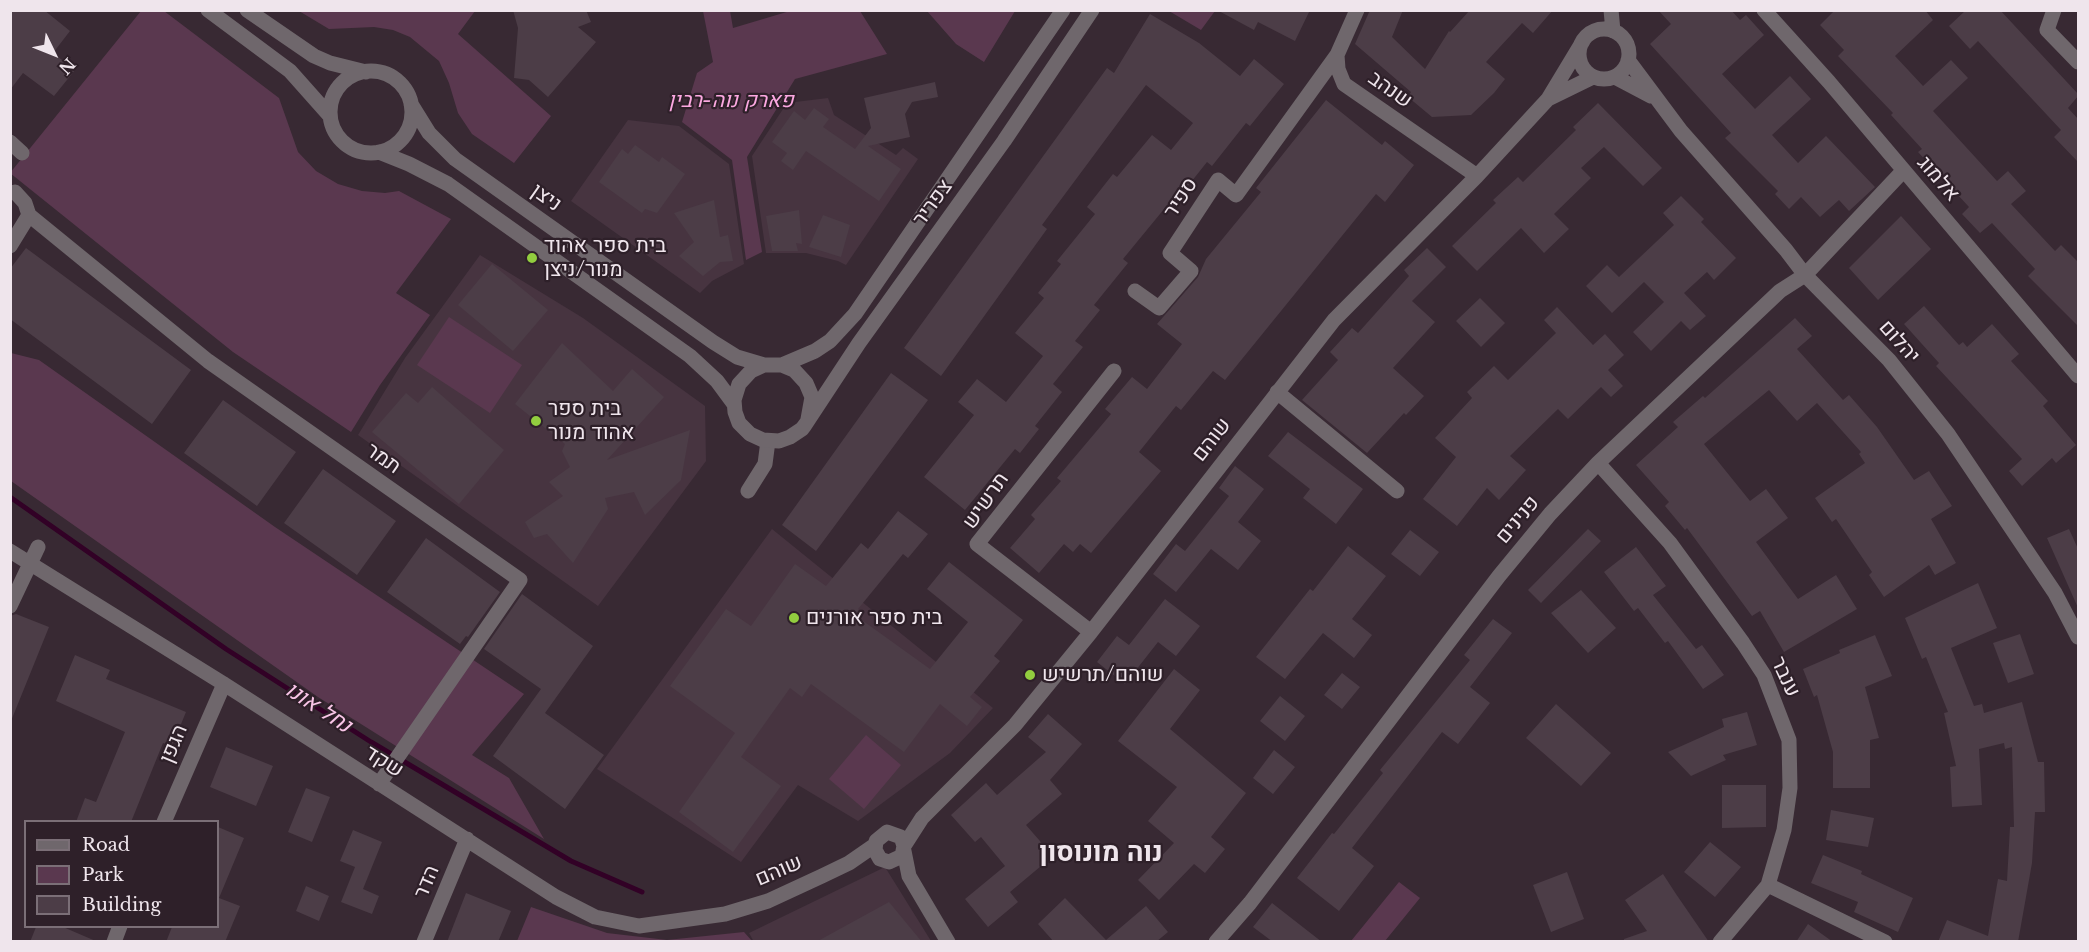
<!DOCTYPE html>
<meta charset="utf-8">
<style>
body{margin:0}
#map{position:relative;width:2089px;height:952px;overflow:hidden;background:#382933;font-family:"Libre Baskerville",serif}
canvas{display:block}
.frame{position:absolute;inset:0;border:12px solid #efe5ec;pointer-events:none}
.legend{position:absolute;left:24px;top:820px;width:195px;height:108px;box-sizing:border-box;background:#2e2029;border:2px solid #7b6f77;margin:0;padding:8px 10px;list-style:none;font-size:18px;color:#efe5ec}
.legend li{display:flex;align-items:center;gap:12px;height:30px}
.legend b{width:30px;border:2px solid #7b6f77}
.north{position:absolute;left:24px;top:24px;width:60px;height:60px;-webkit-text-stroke:4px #2e2029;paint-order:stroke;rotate:133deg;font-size:16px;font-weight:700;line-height:24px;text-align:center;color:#efe5ec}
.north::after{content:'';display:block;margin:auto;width:21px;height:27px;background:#efe5ec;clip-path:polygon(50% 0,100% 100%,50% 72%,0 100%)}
</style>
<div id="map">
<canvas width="2089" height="952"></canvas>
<div class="frame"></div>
<ul class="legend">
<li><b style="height:8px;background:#6f676c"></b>Road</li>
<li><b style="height:16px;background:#5a384f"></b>Park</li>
<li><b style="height:16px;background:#4c3d47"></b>Building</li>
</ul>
<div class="north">N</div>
</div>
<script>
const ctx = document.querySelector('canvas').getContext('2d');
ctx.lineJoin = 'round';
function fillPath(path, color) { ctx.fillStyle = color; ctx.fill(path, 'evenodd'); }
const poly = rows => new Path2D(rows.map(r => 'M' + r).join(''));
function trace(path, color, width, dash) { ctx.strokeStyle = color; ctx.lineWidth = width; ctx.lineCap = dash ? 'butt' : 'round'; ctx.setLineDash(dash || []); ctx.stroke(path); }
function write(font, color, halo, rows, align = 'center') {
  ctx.font = font + ' "Libre Baskerville",Heebo,serif'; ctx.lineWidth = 4.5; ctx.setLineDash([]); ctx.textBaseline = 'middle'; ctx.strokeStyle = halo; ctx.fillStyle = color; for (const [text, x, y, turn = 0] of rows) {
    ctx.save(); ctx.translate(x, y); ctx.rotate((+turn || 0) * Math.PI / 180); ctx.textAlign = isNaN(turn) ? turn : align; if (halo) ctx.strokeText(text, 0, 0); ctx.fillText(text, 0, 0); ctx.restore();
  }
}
const built = poly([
 [828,98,834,115,896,155,903,148,918,159,846,265,838,261,806,253,766,253,752,156,787,103],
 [628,120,679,126,729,164,744,264,712,281,700,293,571,201],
 [480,255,583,318,705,406,706,461,598,606,358,435,405,358],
 [772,529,993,708,950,753,858,821,798,785,741,862,597,769],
 [885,867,931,941,754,942,749,933]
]);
const green = poly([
 [141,11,164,11,279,98,298,152,316,171,338,184,362,191,385,193,399,191,451,219,396,293,430,315,380,385,351,432,233,352,10,173],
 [299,11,475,11,458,34,551,116,514,163,472,134,458,113,449,83,439,61,410,37,393,30,374,27,329,29],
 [703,11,730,11,733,28,790,11,860,11,887,54,795,79,747,157,762,252,746,260,732,160,682,122,697,73,713,62],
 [927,11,1015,11,984,62,956,44],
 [1169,11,1215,11,1201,30],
 [449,317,522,365,490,413,417,365],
 [11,353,39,360,275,527,524,694,472,755,509,778,544,839,318,697,11,481],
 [866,735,901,765,864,809,829,779],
 [1399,882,1420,898,1385,941,1351,941],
 [531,907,607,933,667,940,744,932,752,941,517,941]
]);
const stream = poly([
 [10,497,226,649,371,742,571,861,642,892]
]);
const building = poly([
 [10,10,44,10,70,31,53,53,75,70,54,96,23,73,10,90],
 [513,10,586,10,591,22,578,27,596,42,548,97,529,80,514,78,518,28],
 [1217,10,1310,10,1295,41,1258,22,1254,30],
 [1370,10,1403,10,1392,37,1425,69,1449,31,1450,32,1470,10,1553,10,1533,33,1522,23,1486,62,1505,79,1494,93,1471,115,1432,117,1408,97,1411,92,1355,44],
 [1658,10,1731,10,1740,20,1746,15,1764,35,1722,74,1755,109,1790,76,1811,99,1772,135,1798,163,1826,136,1875,187,1849,211,1839,200,1820,217,1801,197,1789,209,1775,194,1778,191,1725,138,1731,133,1650,44,1671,24],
 [1835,10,1925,10,1933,20,1895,56,1923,86,1951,60,1968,78,1933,111,1997,181,2008,171,2026,191,2011,204,2055,251,2061,245,2079,263,2079,327,2028,276,2035,269,1992,223,1980,233,1962,214,1969,207,1918,152,1922,149,1891,115,1893,113,1838,56,1844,50,1820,25],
 [1966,10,2000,10,2079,95,2068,108,2079,120,2079,163,2054,137,2061,130,1978,41,1970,49,1949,26],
 [1150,14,1199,43,1240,76,1254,59,1284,84,1250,126,1246,123,1212,166,1207,162,1172,206,1169,203,1123,259,1128,263,1094,305,1100,310,1075,341,1083,347,1053,384,1062,392,1035,426,1039,429,1020,453,1015,449,965,510,924,477,974,415,958,402,977,379,1006,402,1043,356,1015,333,1044,298,1038,293,1061,264,1057,261,1095,214,1087,207,1113,174,1117,177,1152,135,1171,150,1193,123,1146,85,1042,225,1047,229,941,376,904,348,1107,68,1114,73],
 [935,82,938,97,912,102,905,114,910,137,868,146,901,169,879,201,806,151,793,170,781,161,787,153,772,142,794,111,805,120,814,108,829,119,823,127,855,149,871,128,864,98],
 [1326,100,1382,145,1385,141,1414,165,1385,202,1376,194,1225,380,1213,371,1181,410,1176,406,1139,452,1161,471,1091,553,1080,544,1073,552,1064,544,1039,573,1010,548,1035,519,1031,515,1061,481,1057,478,1111,414,1105,409,1132,377,1147,389,1182,344,1157,324,1198,277,1206,259,1261,192,1256,188],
 [1598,103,1662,168,1643,186,1604,147,1581,168,1591,178,1554,214,1569,229,1544,253,1521,228,1477,271,1452,246,1496,203,1493,200,1518,177,1523,182,1576,130,1573,127],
 [635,145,659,162,662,157,685,174,657,213,645,209,642,213,599,182,622,149,628,154],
 [1681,196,1704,219,1701,222,1736,258,1714,280,1707,272,1684,293,1706,316,1690,330,1681,321,1651,351,1633,332,1664,302,1644,282,1612,313,1586,286,1607,265,1619,277,1674,225,1663,213],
 [714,200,720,237,728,235,733,261,720,262,703,276,679,256,694,242,674,213],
 [799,210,802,244,796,243,798,251,772,251,766,216],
 [823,215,850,225,841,257,809,247],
 [1901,216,1931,249,1878,300,1849,268],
 [26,248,191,370,152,424,10,319,10,269],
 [1427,248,1446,267,1412,301,1435,322,1393,368,1424,396,1406,415,1404,413,1367,453,1302,400,1338,360,1330,352,1352,328,1358,333,1409,276,1404,270],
 [492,264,548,310,513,351,458,305],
 [1480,298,1505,323,1481,347,1456,321],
 [1924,306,1959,345,1963,342,1967,347,1992,324,2019,354,2011,361,2048,401,2043,406,2076,445,2056,463,2052,458,2022,486,2009,471,2022,459,1936,366,1939,363,1904,324],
 [1557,307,1593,345,1605,334,1624,355,1608,370,1623,386,1611,397,1601,387,1568,419,1558,409,1510,456,1526,470,1499,500,1487,488,1457,526,1423,499,1456,457,1435,438,1472,398,1467,392,1494,366,1508,380,1556,333,1544,320],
 [1795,318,1812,336,1797,349,1843,400,1849,395,1877,427,1914,480,1929,471,1952,506,1931,519,1956,563,1935,575,1929,565,1884,597,1869,575,1872,572,1836,519,1832,522,1815,498,1865,463,1859,454,1861,452,1817,403,1797,421,1769,390,1704,444,1750,501,1766,489,1788,518,1756,542,1798,599,1836,575,1857,609,1784,652,1760,611,1752,616,1687,528,1685,530,1665,506,1669,502,1636,465,1678,427,1673,422,1703,396,1705,398],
 [562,343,613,391,632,369,664,397,607,460,690,430,681,480,645,515,634,492,605,498,608,509,573,563,547,534,534,538,525,522,563,496,549,482,570,467,562,451,565,444,515,404],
 [891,373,928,400,816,551,782,525],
 [432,387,504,450,459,504,372,432,406,393,418,403],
 [223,400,296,452,257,506,184,453],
 [1288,432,1363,489,1336,524,1303,498,1310,489,1268,456],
 [1235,466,1264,489,1238,522,1261,541,1238,570,1211,549,1176,592,1153,574,1176,544,1185,551,1229,496,1219,488],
 [323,469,396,521,357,575,284,523],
 [898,511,928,534,908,558,903,554,858,609,862,613,859,618,930,669,968,622,927,589,949,562,1023,620,994,656,1000,661,970,697,982,707,967,726,940,704,904,752,811,684,802,697,790,688,741,757,781,786,733,852,679,812,735,733,670,686,726,609,751,626,795,564,826,586,861,543,868,549],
 [1588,529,1601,541,1541,603,1528,590],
 [2069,529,2079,551,2079,610,2047,538],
 [1410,530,1439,552,1420,576,1391,554],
 [426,538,500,592,468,637,466,636,460,644,387,592],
 [1348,546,1386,576,1352,619,1372,635,1354,658,1323,633,1285,679,1256,657,1310,589,1313,591],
 [1636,547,1666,586,1653,595,1696,649,1702,645,1724,675,1703,689,1668,641,1665,643,1638,608,1634,611,1604,572],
 [1978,583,1997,628,1951,648,1974,706,1982,704,1984,713,2022,702,2038,762,2044,762,2045,812,2035,812,2032,863,2018,942,1938,942,1947,920,1988,936,1998,879,2007,881,2010,827,2014,827,2012,747,2005,749,2004,743,1979,749,1982,805,1952,807,1950,767,1956,766,1944,713,1948,712,1926,657,1922,659,1905,618],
 [1581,590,1616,628,1588,653,1551,613],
 [522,594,593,646,545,713,604,755,565,809,493,756,541,689,484,649],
 [1165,599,1200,626,1176,656,1158,642,1125,684,1097,662,1117,636,1129,645],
 [16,614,49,627,11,721,10,616],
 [1493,619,1512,633,1470,687,1490,703,1458,744,1442,732,1352,848,1374,866,1339,911,1297,878,1332,833,1334,834,1383,773,1380,770,1470,660,1464,655],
 [2020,634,2034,674,2008,683,1993,643],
 [1875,635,1892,676,1865,687,1879,738,1870,740,1870,788,1833,788,1833,752,1817,695,1814,697,1803,669,1840,653,1839,650],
 [75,655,110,670,106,679,186,712,172,746,163,743,131,822,76,822,85,798,96,802,125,732,56,701],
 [1174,669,1200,690,1170,729,1246,793,1211,837,1225,849,1205,873,1194,864,1159,900,1138,880,1174,843,1148,821,1177,787,1118,741],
 [1342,673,1360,687,1342,709,1324,695],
 [1280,696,1305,716,1285,741,1260,721],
 [1556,704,1611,753,1581,786,1526,738],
 [1747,712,1757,745,1723,755,1726,760,1691,776,1668,752,1724,727,1722,719],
 [1048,714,1082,744,1050,780,1062,794,1026,825,1053,856,1010,892,1018,902,988,927,965,899,1005,866,981,837,975,842,951,815,986,783,997,795,1046,752,1028,737],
 [226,747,273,766,256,806,210,787],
 [1274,750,1295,767,1273,794,1253,778],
 [1722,785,1766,785,1766,827,1722,828],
 [306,788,330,797,312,842,288,832],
 [1831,810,1874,818,1868,847,1826,840],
 [218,827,244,838,219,898,240,906,225,942,166,942,172,927,218,927],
 [353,830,382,842,363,889,379,896,372,914,341,902,355,867,340,861],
 [1710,842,1741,867,1715,897,1684,872],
 [1823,855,1862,871,1861,874,1913,898,1898,932,1854,912,1858,902,1811,883],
 [1567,872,1584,919,1551,932,1533,885],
 [1663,874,1676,894,1709,942,1624,942,1624,939,1647,931,1625,900],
 [306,886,329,896,319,921,296,911],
 [466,893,511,911,498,942,447,942],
 [1065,898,1106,940,1146,906,1168,932,1156,942,1054,942,1038,924],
 [889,902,922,942,816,942],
 [1272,903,1322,942,1273,942,1253,927],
 [1808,924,1833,942,1796,942],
 [36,927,63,927,98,942,30,942]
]);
const minor = poly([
 [1357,10,1337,55,1338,69,1344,84,1477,176],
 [1611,10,1613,31],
 [1764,10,1829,82,2078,376],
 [2054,10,2047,30,2078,62],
 '1579 54a25 25 0 1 1 50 0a25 25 0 1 1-50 0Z',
 [1628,60,1681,131,1786,250,1805,275,1889,360,1948,434,2055,593,2078,637],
 [1615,77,1651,96],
 [1548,99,1593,77],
 [10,142,22,153],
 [29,215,208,361,520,580,379,784],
 [10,246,29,215,25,203,15,192],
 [1135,291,1159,308,1191,271,1170,253,1218,180,1236,195,1337,55],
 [1277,392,1397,491],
 [1598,463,1670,543,1743,643,1764,675,1789,740,1790,788,1784,830,1768,885,1720,942],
 [748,491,765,464,768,441],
 [10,551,224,684,556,897,595,917,639,926,725,914,768,901,822,876,849,863,875,845],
 [10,606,38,547],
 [1091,632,977,544,1114,371],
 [164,822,224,684],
 [904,846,901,837,887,832,876,841,875,850,880,859,889,862,902,856,904,846,922,818,1015,725,1091,632,1334,320,1477,176,1548,99,1583,41],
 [904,851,909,876,948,942],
 [1768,885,1885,942],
 [114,942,120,926],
 [424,942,467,839],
 [1216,942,1250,903,1499,576,1550,514,1598,463,1780,291,1805,275,1903,171]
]);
const tertiary = poly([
 [208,10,290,71,330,116],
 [247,10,314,56,330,63,366,72],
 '330 112a41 41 0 1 1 82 0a41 41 0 1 1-82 0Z',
 [411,104,429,133,455,159,713,342,737,357,764,365],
 [379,152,409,164,448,184,690,356,717,381,734,404],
 [782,365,815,351,830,341,855,314,1063,10],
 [808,419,812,397,806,383,794,370,782,365,764,365,751,371,739,384,734,400,735,412,739,423,750,434,763,440,779,441,790,437,802,429,805,425,859,343,1004,141,1092,10]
]);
const markers = [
 [532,258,6,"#92cd3f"],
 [536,421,6,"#92cd3f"],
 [794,618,6,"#92cd3f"],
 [1030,675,6,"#92cd3f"]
];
const streetNames = [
 ["שנהב",1390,90,35],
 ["אלמוג",1938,179,49],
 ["ניצן",546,198,35],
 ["ספיר",1181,198,-57],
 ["צפריר",933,203,-54],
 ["יהלום",1899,342,48],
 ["שוהם",1212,440,-52],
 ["תמר",383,459,35],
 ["תרשיש",986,501,-55],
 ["פנינים",1518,520,-50],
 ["ענבר",1785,677,65],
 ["הגפן",174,744,-67],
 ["שקד",384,762,32],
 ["שוהם",779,871,-23],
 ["הדר",427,882,-67]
];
const parkNames = [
 ["פארק נוה-רבין",731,101]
];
const poiNames = [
 ["בית ספר אהוד",544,246],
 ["מנור/ניצן",544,270],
 ["בית ספר",548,409],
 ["אהוד מנור",548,433],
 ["בית ספר אורנים",806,618],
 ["שוהם/תרשיש",1042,675]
];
const waterNames = [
 ["נחל אונו",318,708,33]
];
const districtNames = [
 ["נוה מונוסון",1101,853]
];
fillPath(built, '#473440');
fillPath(green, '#5a384f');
trace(stream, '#320126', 5);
fillPath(building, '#4c3d47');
trace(minor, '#6f676c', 15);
trace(tertiary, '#6f676c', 15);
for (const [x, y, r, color] of markers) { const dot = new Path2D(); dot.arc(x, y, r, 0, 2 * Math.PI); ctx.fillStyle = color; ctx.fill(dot); trace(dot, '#2e2029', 2); }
write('21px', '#efe5ec', '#2e2029', streetNames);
write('italic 21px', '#fca8e1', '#2e2029', parkNames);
write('21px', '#efe5ec', '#2e2029', poiNames, 'left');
write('italic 22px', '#fac6e8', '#2e2029', waterNames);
write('bold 27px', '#efe5ec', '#2e2029', districtNames);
</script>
